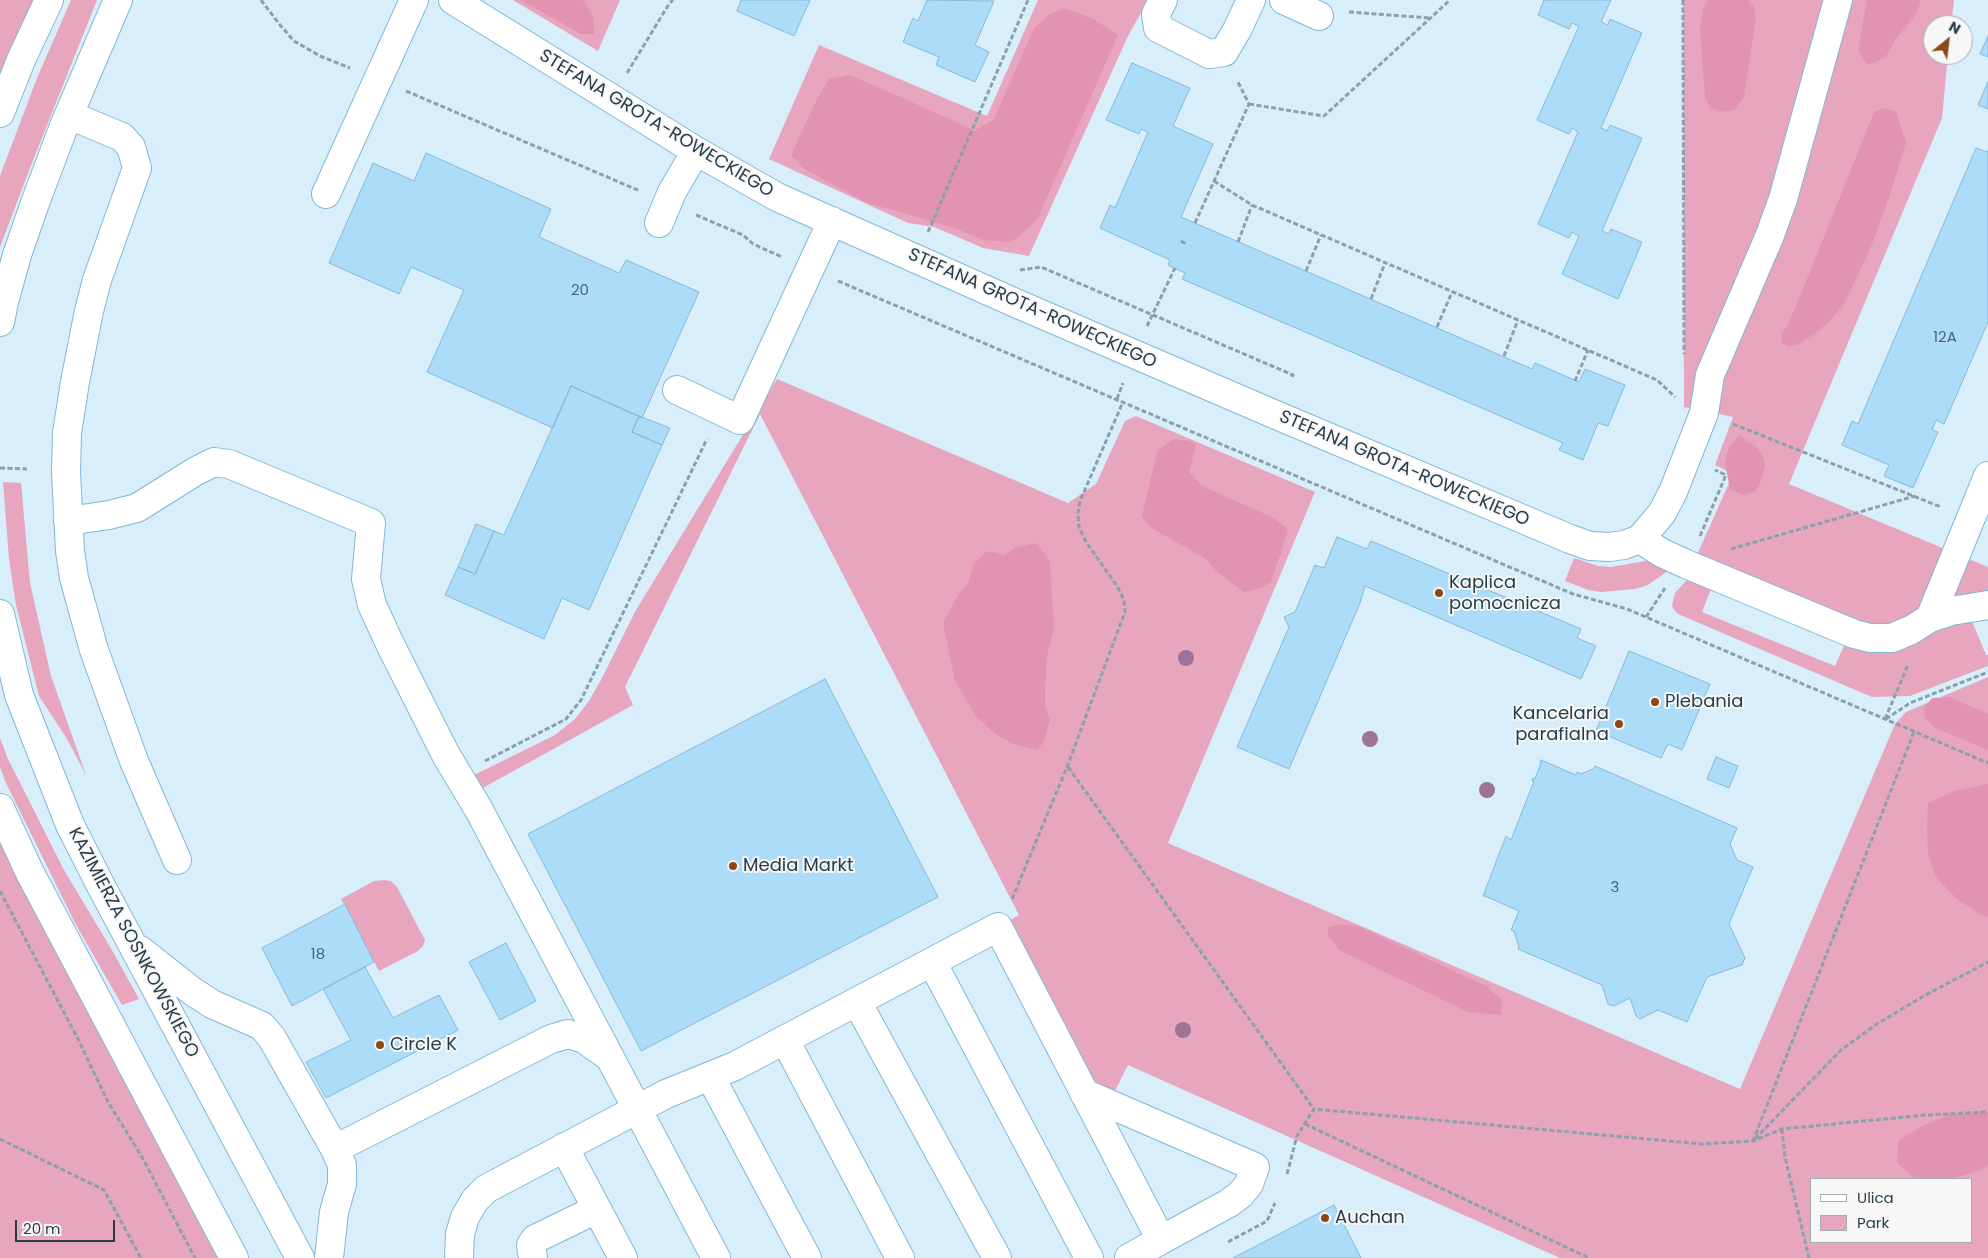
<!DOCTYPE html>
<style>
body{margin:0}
#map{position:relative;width:1988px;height:1258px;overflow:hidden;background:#d9eefb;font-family:Poppins,sans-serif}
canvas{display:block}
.legend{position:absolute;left:1810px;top:1178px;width:162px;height:65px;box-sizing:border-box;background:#f7f7f7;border:1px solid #a4adb1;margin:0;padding:6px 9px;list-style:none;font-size:15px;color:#273d49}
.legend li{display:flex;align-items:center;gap:10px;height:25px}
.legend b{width:25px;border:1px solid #a4adb1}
.north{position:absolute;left:1923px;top:15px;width:50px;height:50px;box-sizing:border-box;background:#f7f7f7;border:1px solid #a4adb1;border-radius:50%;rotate:29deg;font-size:14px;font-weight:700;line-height:20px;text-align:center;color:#273d49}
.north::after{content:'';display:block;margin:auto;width:18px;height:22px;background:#8b4a15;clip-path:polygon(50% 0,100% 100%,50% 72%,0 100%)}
.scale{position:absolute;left:15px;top:1220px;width:100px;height:22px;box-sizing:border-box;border:2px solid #273d49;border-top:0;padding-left:6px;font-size:15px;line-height:18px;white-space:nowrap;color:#273d49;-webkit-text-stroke:4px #f7f7f7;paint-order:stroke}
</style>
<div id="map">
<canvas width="1988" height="1258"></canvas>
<ul class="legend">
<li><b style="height:6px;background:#fff"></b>Ulica</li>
<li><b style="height:14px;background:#e7a6be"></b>Park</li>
</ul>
<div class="north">N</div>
<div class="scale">20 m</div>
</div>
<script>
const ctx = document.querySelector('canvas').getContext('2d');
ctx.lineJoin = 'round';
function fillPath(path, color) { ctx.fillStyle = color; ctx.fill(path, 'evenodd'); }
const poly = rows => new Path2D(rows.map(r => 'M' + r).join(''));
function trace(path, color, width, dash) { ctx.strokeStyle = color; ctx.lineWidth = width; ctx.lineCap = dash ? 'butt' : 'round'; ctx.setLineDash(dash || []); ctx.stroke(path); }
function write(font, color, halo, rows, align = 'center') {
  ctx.font = font + ' Poppins,sans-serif'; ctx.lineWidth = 4; ctx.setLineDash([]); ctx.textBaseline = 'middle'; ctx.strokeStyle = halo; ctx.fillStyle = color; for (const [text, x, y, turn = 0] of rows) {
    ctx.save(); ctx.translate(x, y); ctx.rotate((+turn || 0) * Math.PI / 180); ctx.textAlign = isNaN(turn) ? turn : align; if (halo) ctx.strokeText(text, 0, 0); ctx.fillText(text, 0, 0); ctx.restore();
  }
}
const green = poly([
 [0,0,49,0,0,113],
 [71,0,97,0,30,168,0,247,0,176,37,78],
 [513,0,620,0,598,51],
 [1038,0,1148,0,1128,36,1029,256,983,248,934,227,908,223,769,159,819,45,987,116],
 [1683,0,1954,0,1951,25,1933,25,1933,55,1948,55,1942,118,1789,484,1988,567,1988,605,1967,609,1986,655,1988,655,1988,666,1910,696,1872,697,1678,614,1674,610,1672,606,1675,593,1687,580,1711,589,1702,612,1835,666,1856,619,1697,555,1733,474,1715,465,1733,417,1684,407],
 [777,379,1068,503,1096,484,1125,421,1136,416,1315,492,1168,843,1740,1089,1895,724,1906,712,1988,677,1988,1258,1560,1258,1128,1065,1109,1103,1084,1093,998,927,1019,915,760,414,625,687,633,705,470,795,462,781,555,735,575,719,589,701,601,680,636,610],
 [1812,1179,1972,1179,1972,1242,1812,1242],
 [3,482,21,483,30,583,51,676,86,775,67,739,39,696,16,605,9,559],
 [1574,558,1598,566,1611,567,1645,561,1652,562,1669,570,1648,585,1635,589,1601,592,1588,590,1565,581],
 [0,738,8,759,64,870,112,950,139,999,122,1005,75,923,5,781,0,767],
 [0,808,234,1258,0,1258],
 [384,880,391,881,397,887,425,940,423,946,418,951,379,971,341,899,374,881]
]);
const forest = poly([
 [521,0,583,0,593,15,594,34,581,34],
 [1708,0,1748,0,1754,7,1756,18,1744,97,1734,110,1719,112,1710,107,1705,98,1700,28,1703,9],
 [1867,0,1921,0,1917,13,1896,39,1887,55,1877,62,1867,64,1858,50],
 [1063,8,1092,18,1118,35,1037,220,1016,239,1007,242,983,240,952,227,867,203,806,170,791,155,815,103,829,79,850,75,950,119,974,131,994,119,1034,28,1050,14],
 [1885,108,1896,112,1906,142,1890,195,1869,252,1844,304,1829,322,1807,339,1799,344,1788,346,1781,342,1782,333,1788,325,1807,279,1874,112],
 [1739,435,1755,446,1763,456,1765,466,1760,484,1754,492,1743,495,1730,489,1725,463,1729,447],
 [1173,439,1190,441,1196,445,1189,472,1202,486,1274,518,1288,530,1272,580,1262,588,1244,592,1217,572,1206,559,1150,527,1142,516,1157,452],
 [1037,543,1050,561,1054,629,1047,656,1045,691,1045,706,1050,720,1045,739,1038,750,1016,745,995,734,976,716,955,681,943,623,958,595,969,581,973,565,987,551,1004,555,1017,547],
 [1950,697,1988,714,1988,750,1935,728,1925,718,1924,708,1932,698],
 [1988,784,1988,917,1978,913,1956,898,1936,877,1928,853,1927,826,1928,803,1954,791],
 [1342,924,1358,926,1486,986,1502,1000,1501,1015,1468,1012,1339,950,1328,936,1328,927],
 [1988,1112,1988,1165,1978,1171,1950,1179,1915,1179,1897,1163,1898,1141,1920,1127,1951,1114]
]);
const building = poly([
 [741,0,810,0,794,36,737,11,741,0],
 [927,0,994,1,975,45,989,52,975,82,936,65,939,57,903,42,913,18,918,21,927,0],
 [1544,0,1611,0,1601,22,1608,25,1610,19,1642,33,1601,128,1607,131,1610,125,1642,138,1602,231,1609,234,1611,229,1642,242,1618,299,1562,274,1579,236,1572,232,1569,238,1538,224,1578,132,1572,128,1569,134,1537,120,1579,26,1572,23,1569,29,1538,15,1544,0],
 [1988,36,1988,57,1980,54,1988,36],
 [1132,63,1190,88,1173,126,1213,144,1181,217,1532,369,1535,363,1579,382,1585,369,1625,385,1608,426,1598,423,1583,460,1559,450,1563,443,1182,279,1185,273,1168,265,1170,260,1100,228,1110,205,1115,208,1148,132,1141,129,1139,134,1106,120,1132,63],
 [1988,82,1988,109,1978,105,1988,82],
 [1976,148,1987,152,1988,150,1988,322,1944,424,1936,420,1932,430,1938,432,1913,488,1884,476,1889,465,1842,445,1852,421,1858,424,1976,148],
 [426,153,551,209,539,237,619,273,626,260,699,292,642,418,571,386,553,428,427,372,464,290,411,267,399,294,329,263,373,163,414,181,426,153],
 [571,386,639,416,632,432,662,445,589,610,562,598,544,639,445,595,458,567,475,574,494,531,504,535,571,386],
 [639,416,670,428,662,445,632,432,639,416],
 [476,524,494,531,475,574,458,567,476,524],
 [1337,537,1367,549,1371,541,1581,629,1577,638,1596,646,1581,679,1365,586,1360,603,1289,769,1237,747,1289,627,1284,617,1295,612,1315,565,1324,568,1337,537],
 [1629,651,1710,684,1682,750,1668,744,1661,758,1596,731,1629,651],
 [825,679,938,897,641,1051,528,834,825,679],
 [1716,757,1738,766,1729,788,1707,779,1716,757],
 [1541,760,1576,775,1577,772,1581,774,1593,769,1595,766,1737,828,1730,844,1737,860,1753,867,1729,924,1745,958,1742,965,1707,977,1687,1022,1658,1010,1640,1019,1636,1016,1630,998,1614,1006,1608,1004,1602,985,1518,949,1519,947,1514,931,1511,930,1519,911,1485,896,1483,896,1506,836,1511,840,1534,781,1532,781,1533,778,1535,779,1541,763,1540,763,1541,760],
 [345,904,374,962,292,1006,262,948,345,904],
 [506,943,536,1001,500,1020,469,962,506,943],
 [365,967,393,1018,439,995,458,1030,326,1098,306,1062,351,1040,323,989,365,967],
 [1334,1205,1361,1258,1233,1258,1283,1232,1334,1205]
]);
const path = poly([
 [261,0,280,25,294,41,320,56,350,68],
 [1683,0,1684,354],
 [1349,12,1430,18],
 [627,73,669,4,673,0],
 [406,91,640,191],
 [1249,104,1324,116,1450,0],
 [1214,181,1252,205,1657,380,1675,397],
 [696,215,743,235,753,244,782,257],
 [1195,223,1249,104,1237,80],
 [928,232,1028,0],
 [1181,241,1186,244],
 [1238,242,1252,205],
 [1020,270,1041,267,1293,375,1291,379],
 [1306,271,1321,235],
 [838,281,1573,594,1627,609,1988,763],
 [1371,299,1385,263],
 [1147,326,1175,268],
 [1437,327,1452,292],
 [1504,356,1518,320],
 [1575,381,1588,350],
 [1117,399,1123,383],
 [1733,424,1941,507],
 [0,468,27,469],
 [1700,536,1726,475,1715,470],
 [1731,549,1915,496],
 [1646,617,1665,588],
 [1885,719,1908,665],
 [1886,719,1910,703,1988,672],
 [1914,732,1753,1141,1841,1050,1877,1024,1922,997,1988,962],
 [485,761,566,719,581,700,707,439],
 [1068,767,1314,1109],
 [0,891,78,1039,108,1102,142,1157,195,1258],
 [1012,899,1067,767,1125,612,1124,600,1117,586,1086,542,1079,527,1078,513,1080,501,1123,402],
 [1305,1124,1589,1258],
 [1782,1129,1785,1157,1809,1258],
 [0,1139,104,1190,141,1258],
 [1287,1174,1297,1136,1314,1109,1702,1144,1753,1141,1782,1129,1926,1115,1988,1112],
 [1228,1242,1267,1221,1275,1203]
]);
const minor = poly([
 [453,0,696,151,777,197,1020,305,1276,415,1570,539,1590,546,1609,547,1624,545,1640,539,1662,513,1673,492,1704,413,1710,375,1770,235,1783,199,1838,0],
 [1163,0,1156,14,1158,28,1209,54,1224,52,1237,30,1251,0],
 [1284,0,1319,16],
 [0,113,21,60,49,0],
 [69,115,122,137,131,147,137,168,97,280,89,311,75,382,67,433,66,472,70,551,74,578,94,650,134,761,177,860],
 [326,194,414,0],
 [659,223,672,192,696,151],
 [0,322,4,302,17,255,35,203,64,126,118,0],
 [677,390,740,420,832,221],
 [68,521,109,515,137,508,196,471,214,462,229,464,371,523,366,579,372,605,390,644,446,755,479,810,716,1258],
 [1640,539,1662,553,1686,564,1854,634,1870,638,1892,638,1911,630,1930,618,1988,476],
 [0,614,19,695,70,825,101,886,300,1258],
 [1930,618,1951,611,1988,605],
 [0,808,29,871,234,1258],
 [140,950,192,991,212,1004,262,1026,272,1038,335,1149,342,1165,342,1184,334,1212,329,1258],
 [932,962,1089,1258],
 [857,1002,997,1258],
 [785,1040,900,1258],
 [710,1076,807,1258],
 [1084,1093,1255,1167,1249,1184,1241,1194,1229,1203,1161,1240],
 [564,1147,623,1258],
 [335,1149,551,1039,568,1034,584,1039,608,1056],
 [459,1258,460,1234,465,1217,475,1200,486,1189,666,1094,735,1066,998,927,1161,1240,1129,1258],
 [533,1258,531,1245,535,1239,597,1209]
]);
const trees = [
 [1186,658],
 [1370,739],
 [1487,790],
 [1183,1030]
];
const markers = [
 [1439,593,5,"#8b4a15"],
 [1655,702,5,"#8b4a15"],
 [1619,724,5,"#8b4a15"],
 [733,866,5,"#8b4a15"],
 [380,1045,5,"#8b4a15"],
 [1325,1218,5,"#8b4a15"]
];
const numberNames = [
 ["20",580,291],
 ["12A",1945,338],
 ["3",1615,888],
 ["18",318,955]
];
const streetNames = [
 ["STEFANA GROTA-ROWECKIEGO",656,124,31],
 ["STEFANA GROTA-ROWECKIEGO",1032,309,24],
 ["STEFANA GROTA-ROWECKIEGO",1404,469,23],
 ["KAZIMIERZA SOSNKOWSKIEGO",133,943,62]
];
const poiNames = [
 ["Kaplica",1449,583],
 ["pomocnicza",1449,604],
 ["Plebania",1665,702],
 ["Kancelaria",1609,714,"right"],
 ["parafialna",1609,735,"right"],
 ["Media Markt",743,866],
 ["Circle K",390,1045],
 ["Auchan",1335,1218]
];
fillPath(green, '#e7a6be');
fillPath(forest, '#e393b2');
fillPath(building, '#addcf8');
trace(building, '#85b9d8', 1);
trace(minor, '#82b7d6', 30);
trace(path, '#8ba0ad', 3, [5, 2.5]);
trace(minor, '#fff', 28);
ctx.fillStyle = '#9e7395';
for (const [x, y] of trees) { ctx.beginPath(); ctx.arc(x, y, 8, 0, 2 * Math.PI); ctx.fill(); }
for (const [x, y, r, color] of markers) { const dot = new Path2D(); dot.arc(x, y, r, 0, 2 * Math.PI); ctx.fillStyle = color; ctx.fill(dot); trace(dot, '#f7f7f7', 2); }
write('15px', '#486575', null, numberNames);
write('18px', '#273d49', '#f7f7f7', streetNames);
write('18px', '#273d49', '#f7f7f7', poiNames, 'left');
</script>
